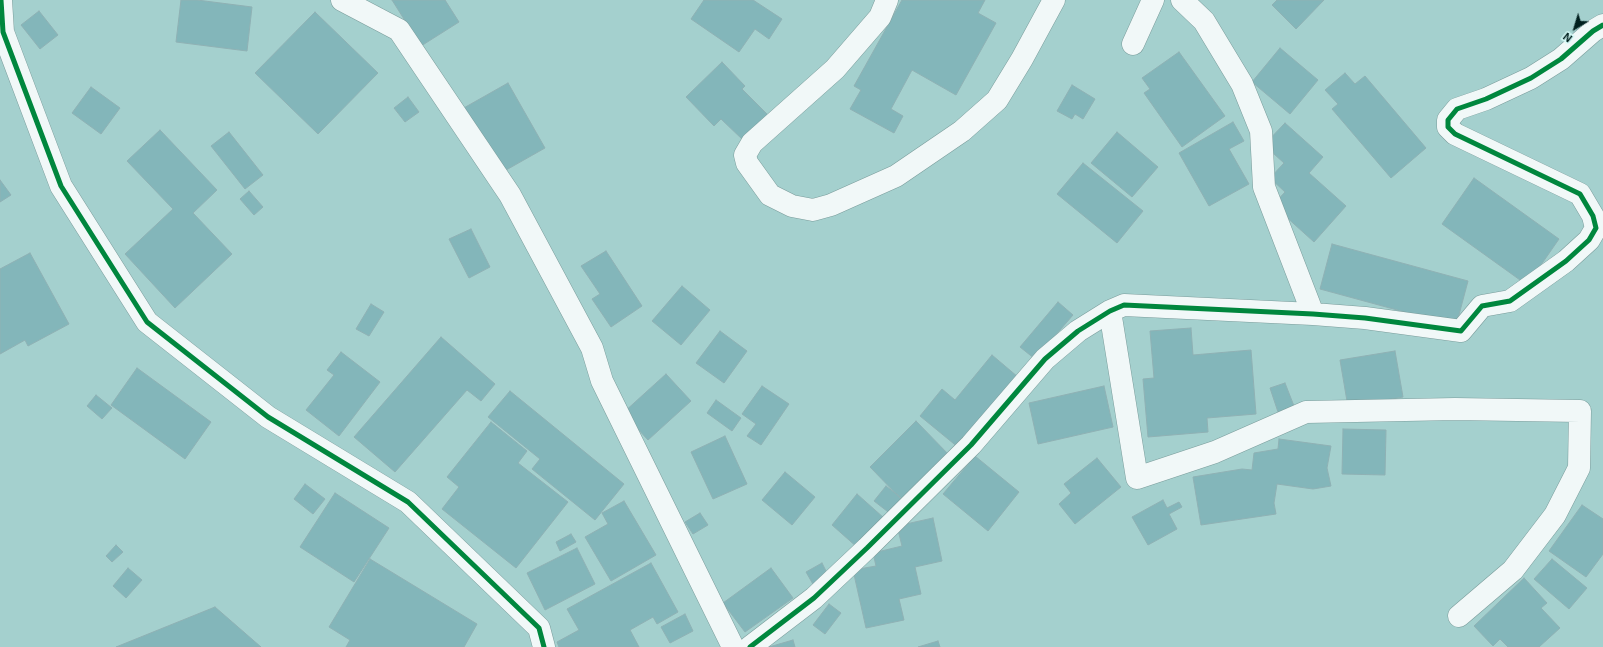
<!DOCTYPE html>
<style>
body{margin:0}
#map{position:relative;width:1603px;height:647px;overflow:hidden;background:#a4d0ce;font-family:"Exo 2",sans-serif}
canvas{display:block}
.north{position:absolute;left:1555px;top:8px;width:40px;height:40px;-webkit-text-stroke:3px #d5faf8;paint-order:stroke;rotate:218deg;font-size:11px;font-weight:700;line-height:16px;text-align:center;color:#001f1e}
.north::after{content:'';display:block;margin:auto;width:14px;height:18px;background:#001f1e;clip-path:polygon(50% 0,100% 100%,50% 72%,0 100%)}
</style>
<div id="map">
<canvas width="1603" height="647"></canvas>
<div class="north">N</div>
</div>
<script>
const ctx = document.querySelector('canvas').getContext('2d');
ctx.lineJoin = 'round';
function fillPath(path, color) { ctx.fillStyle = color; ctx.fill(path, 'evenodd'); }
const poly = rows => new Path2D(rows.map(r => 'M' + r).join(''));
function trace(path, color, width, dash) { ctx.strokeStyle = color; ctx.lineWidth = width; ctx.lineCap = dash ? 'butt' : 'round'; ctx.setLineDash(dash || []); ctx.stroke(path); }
const building = poly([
 [181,0,197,0,252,7,247,51,176,42,181,0],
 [392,0,445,0,459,22,421,46,392,0],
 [704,0,753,0,782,19,769,39,755,29,739,52,691,19,704,0],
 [902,0,985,0,978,13,996,23,956,95,912,70,891,109,903,116,894,133,850,109,861,90,854,86,902,0],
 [1277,0,1324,0,1296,29,1272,5,1277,0],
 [39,11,58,35,40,49,21,25,39,11],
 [315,12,378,73,318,134,255,73,315,12],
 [1280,48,1318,80,1290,114,1252,82,1280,48],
 [1179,52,1225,116,1182,147,1144,93,1150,89,1142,78,1179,52],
 [722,62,745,86,742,89,768,115,743,140,721,119,714,126,686,97,722,62],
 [1345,73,1355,84,1365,76,1426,148,1391,178,1332,109,1338,104,1325,90,1345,73],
 [508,83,545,148,499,174,462,109,508,83],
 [1072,85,1095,99,1083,119,1075,114,1072,119,1057,111,1072,85],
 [91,87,120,108,101,134,72,113,91,87],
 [408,97,419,112,405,122,394,108,408,97],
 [1233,122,1244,141,1229,149,1249,184,1209,206,1179,153,1233,122],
 [1285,123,1323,157,1309,173,1346,206,1314,242,1273,205,1285,192,1270,178,1284,163,1264,145,1285,123],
 [160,130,217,190,193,213,232,254,175,308,125,254,173,209,127,161,160,130],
 [229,132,263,175,245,189,211,146,229,132],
 [1117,132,1158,167,1132,197,1091,163,1117,132],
 [1083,163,1143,211,1117,243,1057,194,1083,163],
 [1474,178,1559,239,1527,285,1442,224,1474,178],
 [0,180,11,195,0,202,0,180],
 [249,191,263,207,254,215,240,199,249,191],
 [471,229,490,267,469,278,449,239,471,229],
 [1332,244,1468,281,1456,326,1320,289,1332,244],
 [606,251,642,306,611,327,592,299,600,294,581,266,606,251],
 [30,253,69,324,28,346,25,340,0,354,0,269,30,253],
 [682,286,710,310,681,345,652,321,682,286],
 [1058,302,1073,315,1035,359,1020,347,1058,302],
 [371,304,384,312,369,336,356,329,371,304],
 [1191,328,1193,355,1251,350,1256,414,1207,418,1208,432,1148,437,1143,379,1154,378,1150,331,1191,328],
 [720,331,747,351,724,383,696,363,720,331],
 [441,337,495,384,481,401,467,390,395,472,354,437,441,337],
 [1395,351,1403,397,1348,407,1340,360,1395,351],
 [341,352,380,382,339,436,306,410,334,375,327,370,341,352],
 [992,355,1018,377,959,448,920,416,942,389,955,400,992,355],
 [137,368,211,422,185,459,111,405,137,368],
 [666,374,691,401,648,440,623,413,666,374],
 [1285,383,1294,406,1278,412,1270,388,1285,383],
 [762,386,789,404,761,445,747,436,756,424,742,414,762,386],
 [1104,386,1113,427,1038,444,1029,403,1104,386],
 [510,391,624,484,595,520,532,469,540,459,488,417,510,391],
 [96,395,112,408,102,419,87,406,96,395],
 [716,400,741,418,732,431,707,413,716,400],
 [916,421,950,456,904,502,870,467,916,421],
 [491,422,527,451,518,463,568,502,516,568,442,509,459,487,447,477,491,422],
 [1343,429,1386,430,1385,475,1342,474,1343,429],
 [725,436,747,484,713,499,691,452,725,436],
 [1279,439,1331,446,1327,468,1331,486,1313,489,1277,484,1274,503,1276,514,1201,525,1193,477,1242,469,1252,470,1254,453,1278,449,1279,439],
 [975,456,1019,492,988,531,943,494,975,456],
 [1097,458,1121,487,1075,524,1059,504,1071,493,1064,484,1097,458],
 [785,472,815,497,792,525,762,500,785,472],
 [305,484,325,499,313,514,294,499,305,484],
 [886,486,904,500,892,515,874,501,886,486],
 [335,493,389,528,354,582,300,547,335,493],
 [857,494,884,518,858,548,832,525,857,494],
 [1163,500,1167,508,1179,502,1182,507,1169,514,1177,529,1148,545,1132,517,1163,500],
 [624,501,656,555,611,581,585,537,608,524,602,513,624,501],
 [1582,505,1603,519,1603,554,1586,577,1549,551,1582,505],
 [700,513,708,525,693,534,685,522,700,513],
 [933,518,942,561,915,567,921,594,899,599,904,620,866,628,853,570,876,566,873,553,902,546,897,526,933,518],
 [571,534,576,542,560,551,556,542,571,534],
 [116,545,123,552,112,562,106,556,116,545],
 [577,548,595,584,545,610,527,573,577,548],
 [370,559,477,624,464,647,346,647,350,640,329,627,370,559],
 [1552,559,1587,588,1569,609,1534,579,1552,559],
 [651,563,678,612,657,624,653,617,630,630,639,647,559,647,557,642,579,630,567,609,651,563],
 [822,563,829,577,814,586,806,572,822,563],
 [128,568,142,580,126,598,113,586,128,568],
 [771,568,793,598,745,632,723,603,771,568],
 [1524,578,1547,603,1541,608,1560,628,1539,647,1508,647,1500,639,1493,646,1474,626,1524,578],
 [829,604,841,613,825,634,813,625,829,604],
 [215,607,261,647,116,647,215,607],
 [685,614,693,631,670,643,661,627,685,614],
 [793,640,795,647,769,647,793,640],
 [938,641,940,647,918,647,938,641]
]);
const minor = poly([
 [1,0,3,32,61,186,147,322,268,417,408,502,539,628,544,647],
 [342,0,399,30,510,195,592,348,602,381,733,647],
 [887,0,880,17,835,69,752,143,745,155,747,163,770,195,792,206,813,210,831,205,896,176,962,131,997,100,1022,59,1054,0],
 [1182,0,1204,21,1242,84,1261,131,1264,187,1313,314],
 [1133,44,1153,0],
 [1110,311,1137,478,1215,452,1306,412,1455,409,1580,411,1579,468,1555,515,1513,570,1459,616],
 [750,647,814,598,867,548,971,445,1045,359,1078,331,1110,311,1124,305,1313,314,1365,318,1461,331,1482,306,1510,301,1566,261,1589,240,1596,228,1593,216,1580,194,1455,134,1448,127,1448,120,1457,109,1486,99,1531,78,1561,59,1593,31,1603,25]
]);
const cycleway = poly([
 [1,0,3,32,61,186,147,322,268,417,408,502,539,628,544,647],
 [750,647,814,598,867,548,971,445,1045,359,1078,331,1110,311,1124,305,1313,314,1365,318,1461,331,1482,306,1510,301,1566,261,1589,240,1596,228,1593,216,1580,194,1455,134,1448,127,1448,120,1457,109,1486,99,1531,78,1561,59,1593,31,1603,25]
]);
fillPath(building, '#83b6ba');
trace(building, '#8fb1b4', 1);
trace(minor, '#7a9c9b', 23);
trace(minor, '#f1f8f8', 22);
trace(cycleway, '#00873e', 5);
</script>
